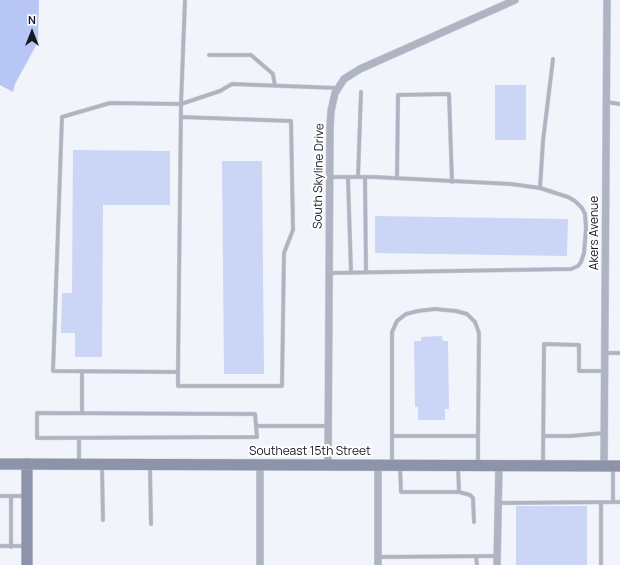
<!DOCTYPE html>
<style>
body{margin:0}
#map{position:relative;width:620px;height:565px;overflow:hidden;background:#f1f4fa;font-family:Manrope,sans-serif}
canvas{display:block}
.north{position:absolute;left:12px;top:12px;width:40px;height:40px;-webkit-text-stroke:3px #fff;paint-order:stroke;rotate:0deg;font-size:11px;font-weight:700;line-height:16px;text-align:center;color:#141824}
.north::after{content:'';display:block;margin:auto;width:14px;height:18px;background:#141824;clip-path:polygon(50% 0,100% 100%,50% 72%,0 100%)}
</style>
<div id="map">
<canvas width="620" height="565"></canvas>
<div class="north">N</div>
</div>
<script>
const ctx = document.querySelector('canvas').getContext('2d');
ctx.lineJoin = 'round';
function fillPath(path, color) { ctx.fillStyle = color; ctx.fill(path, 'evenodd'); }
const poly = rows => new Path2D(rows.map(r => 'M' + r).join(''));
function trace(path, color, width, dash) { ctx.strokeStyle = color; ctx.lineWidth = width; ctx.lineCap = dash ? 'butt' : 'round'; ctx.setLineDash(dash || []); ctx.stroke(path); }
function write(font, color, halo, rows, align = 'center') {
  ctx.font = font + ' Manrope,sans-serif'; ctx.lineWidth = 4; ctx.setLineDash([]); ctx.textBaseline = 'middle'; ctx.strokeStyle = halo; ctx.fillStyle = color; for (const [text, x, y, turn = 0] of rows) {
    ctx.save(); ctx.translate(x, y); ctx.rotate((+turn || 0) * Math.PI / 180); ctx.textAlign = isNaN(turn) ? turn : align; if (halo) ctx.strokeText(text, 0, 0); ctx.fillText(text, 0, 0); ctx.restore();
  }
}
const green = poly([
 [0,0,39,0,38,42,15,84,13,92,0,85]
]);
const building = poly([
 [495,85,526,85,526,140,495,140],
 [73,150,170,151,170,205,103,205,102,357,75,357,75,333,61,333,62,293,72,293],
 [222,161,262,161,264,374,224,374],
 [375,216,568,219,567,256,375,253],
 [442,336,443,341,448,341,449,409,445,409,445,420,418,420,418,407,415,407,414,341,421,341,421,337],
 [516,506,587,506,587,565,516,565]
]);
const lane = poly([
 [185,0,181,104,220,91,232,84,337,88],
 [209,55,251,55,273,74,275,86],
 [606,102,620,104],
 [358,177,361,92],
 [365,177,366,272],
 [348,178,351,272],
 [397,178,398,95,449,94,452,182],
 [540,188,543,141,553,59],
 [330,273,571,269,578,266,581,262,584,253,586,228,585,214,582,208,575,201,568,197,540,188,511,184,374,177,330,177],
 [605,353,620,353],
 [82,371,82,413],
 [178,372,181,104,110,103,62,117,53,371,178,372,178,386,282,386,284,253,293,230,291,121,181,117],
 [37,413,255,414,257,437,37,438,37,413],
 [256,426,328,426],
 [392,436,392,332,397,321,406,314,418,311,435,309,456,311,467,314,475,322,479,333,478,436],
 [543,436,571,436,604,433],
 [79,463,79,438],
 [392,464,392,436,478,436,478,465],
 [543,465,544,344,579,345,579,371,604,371],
 [102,466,103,520],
 [400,466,401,492,459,492,458,466],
 [150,467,151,524],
 [459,492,470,495,473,498,474,522],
 [0,496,25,496],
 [613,502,620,502],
 [498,503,613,502,613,467],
 [0,546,26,546],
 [11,547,11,496],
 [378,557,497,556],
 [476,557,477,565],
 [601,565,601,503]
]);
const street = poly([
 [328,465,330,128,331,111,335,93,344,79,360,69,515,0],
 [378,465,378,565],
 [604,466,607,0],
 [260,565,260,465],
 [497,565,499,465]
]);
const secondary = poly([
 [0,464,620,466],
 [27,565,27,464]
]);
const streetNames = [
 ["South Skyline Drive",319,176,-89],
 ["Akers Avenue",595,233,-90],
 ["Southeast 15th Street",310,452]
];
fillPath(green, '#b7c6f4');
fillPath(building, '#cbd6f7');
trace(lane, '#ced1d8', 4.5);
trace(street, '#ced1d8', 8);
trace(secondary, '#ced1d8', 12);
trace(lane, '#afb4c2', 3.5);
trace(street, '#afb4c2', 7);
trace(secondary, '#8d94a9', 11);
write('12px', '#141824', '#fff', streetNames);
</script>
